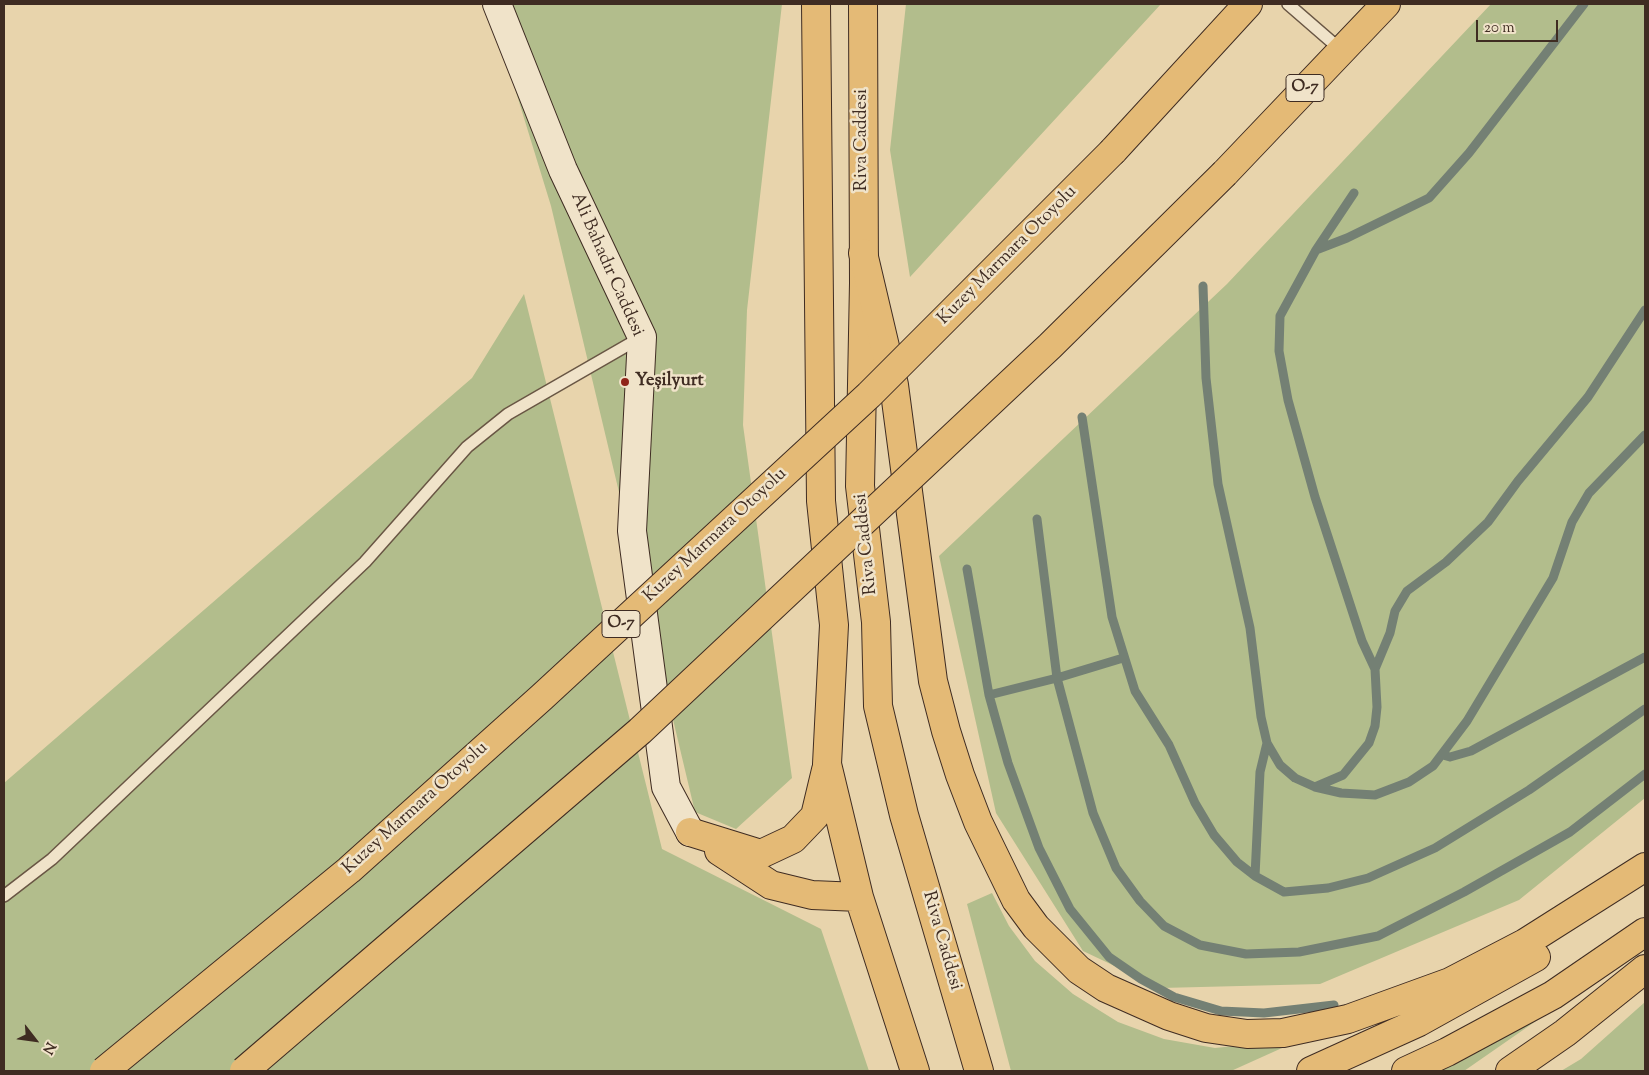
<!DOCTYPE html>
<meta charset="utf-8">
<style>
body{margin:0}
#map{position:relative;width:1649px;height:1075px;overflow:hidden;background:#e8d4ac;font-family:"Sorts Mill Goudy",serif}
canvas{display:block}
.frame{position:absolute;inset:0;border:5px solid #3f2c22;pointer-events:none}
.north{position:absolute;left:10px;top:1015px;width:50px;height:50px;-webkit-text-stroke:4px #f0e3c9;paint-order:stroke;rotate:120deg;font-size:14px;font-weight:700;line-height:20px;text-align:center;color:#3f2c22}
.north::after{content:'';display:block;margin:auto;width:18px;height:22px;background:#3f2c22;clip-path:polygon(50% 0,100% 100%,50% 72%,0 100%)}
.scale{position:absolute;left:1476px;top:20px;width:82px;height:22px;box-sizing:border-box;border:2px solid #3f2c22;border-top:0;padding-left:6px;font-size:15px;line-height:18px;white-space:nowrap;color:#3f2c22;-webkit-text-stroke:4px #f0e3c9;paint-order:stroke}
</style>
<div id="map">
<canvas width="1649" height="1075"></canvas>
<div class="frame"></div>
<div class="north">N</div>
<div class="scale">20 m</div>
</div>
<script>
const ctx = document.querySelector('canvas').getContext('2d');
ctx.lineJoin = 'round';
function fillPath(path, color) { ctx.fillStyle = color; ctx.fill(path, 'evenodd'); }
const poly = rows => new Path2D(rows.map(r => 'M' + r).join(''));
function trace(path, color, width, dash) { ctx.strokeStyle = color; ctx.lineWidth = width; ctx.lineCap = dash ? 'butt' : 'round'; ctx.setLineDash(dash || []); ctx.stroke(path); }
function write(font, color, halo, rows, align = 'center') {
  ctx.font = font + ' "Sorts Mill Goudy",serif'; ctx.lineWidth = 5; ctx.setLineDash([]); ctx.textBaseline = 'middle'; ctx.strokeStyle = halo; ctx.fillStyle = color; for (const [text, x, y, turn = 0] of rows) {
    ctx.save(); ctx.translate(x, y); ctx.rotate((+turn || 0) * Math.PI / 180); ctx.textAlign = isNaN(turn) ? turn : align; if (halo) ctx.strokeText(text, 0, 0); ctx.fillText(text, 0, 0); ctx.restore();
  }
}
const green = poly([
 [489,4,782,4,747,310,743,425,792,778,736,829,695,812,551,206],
 [906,4,1161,4,910,277,890,150],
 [1491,4,1645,4,1645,798,1519,900,1320,984,1161,988,1083,951,996,813,939,556,1227,284],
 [524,294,662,849,821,929,869,1071,4,1071,4,783,472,378],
 [992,893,1009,926,1035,961,1073,994,1118,1022,1164,1039,1215,1048,1302,1039,1231,1071,1011,1071,967,904],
 [1645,1002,1645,1071,1561,1071,1581,1059],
 [1533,1017,1536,1021,1464,1071,1432,1071]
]);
const stream = poly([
 [1354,193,1316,250,1280,316,1279,351,1288,400,1315,497,1362,641,1375,669],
 [1316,250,1347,238,1429,198,1469,153,1584,4],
 [1203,286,1206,378,1218,484,1250,628,1261,717,1267,743,1280,765,1295,778,1315,787,1341,793,1375,795,1409,782,1433,766,1467,721,1553,578,1572,522,1589,493,1645,435],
 [1082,417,1112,617,1135,691,1169,745,1195,803,1214,835,1237,862,1255,876,1284,892,1328,888,1368,878,1435,848,1529,790,1645,709],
 [1037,519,1057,678,1093,813,1116,868,1140,901,1164,926,1200,945,1246,954,1299,952,1378,936,1464,892,1570,832,1645,774],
 [967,569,989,695,1008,763,1039,848,1070,909,1109,957,1141,979,1174,997,1221,1011,1264,1013,1334,1005],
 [989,695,1057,678,1123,658],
 [1443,755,1450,757,1471,751,1645,657],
 [1315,787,1343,775,1369,743,1375,726,1377,707,1375,669,1390,633,1395,611,1407,591,1446,562,1488,522,1518,481,1588,397,1645,310],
 [1255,876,1260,772,1267,743]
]);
const service = poly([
 [1288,4,1341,50],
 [4,896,52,859,365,562,467,447,508,414,640,338]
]);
const secondary = poly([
 [497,4,563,170,642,337,632,531,666,787,690,832]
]);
const primary = poly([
 [816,4,821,501,834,625,827,764,859,897,915,1071],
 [863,4,864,283,860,486,876,622,878,706,904,815,979,1071],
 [690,832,761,854,793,839,815,816,826,770],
 [719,851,771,885,812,895,859,897]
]);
const motorway = poly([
 [1113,151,1248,4],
 [1225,173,1386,4],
 [863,253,894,385,933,681,946,731,960,775,978,822,1016,900,1036,927,1079,970,1106,988,1169,1016,1206,1028,1247,1034,1283,1033,1348,1019,1450,982,1525,943,1645,867],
 [1311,1071,1419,1022,1536,957],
 [1406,1071,1447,1052,1553,995,1645,932],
 [1510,1071,1565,1033,1645,969]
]);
const motorwayBridge = poly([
 [104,1071,349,870,542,697,869,395,1113,151],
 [244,1071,640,731,1050,346,1225,173]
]);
const markers = [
 [625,382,5,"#8f2418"]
];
const shields = [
 [1305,88,38],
 [621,624,38]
];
const shieldNames = [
 ["O-7",1305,88],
 ["O-7",621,624]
];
const streetNames = [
 ["Riva Caddesi",863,140,-90],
 ["Kuzey Marmara Otoyolu",1008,256,-45],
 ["Ali Bahadır Caddesi",606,265,66],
 ["Kuzey Marmara Otoyolu",716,536,-43],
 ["Riva Caddesi",867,544,-96],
 ["Kuzey Marmara Otoyolu",416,809,-42],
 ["Riva Caddesi",941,941,74]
];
const poiNames = [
 ["Yeşilyurt",635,382]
];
fillPath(green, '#b2bd8c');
trace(stream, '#748074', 9);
trace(service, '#695644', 14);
trace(secondary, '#3f2c22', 30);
trace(primary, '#3f2c22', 30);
trace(motorway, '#3f2c22', 30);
trace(service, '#f0e3c9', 11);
trace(secondary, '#f0e3c9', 28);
trace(primary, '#e4ba76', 28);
trace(motorway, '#e4ba76', 28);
trace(motorwayBridge, '#3f2c22', 30, []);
trace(motorwayBridge, '#e4ba76', 28);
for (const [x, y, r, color] of markers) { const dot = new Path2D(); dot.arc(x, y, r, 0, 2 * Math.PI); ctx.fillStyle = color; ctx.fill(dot); trace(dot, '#f0e3c9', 2); }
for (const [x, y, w] of shields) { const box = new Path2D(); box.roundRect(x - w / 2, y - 13.5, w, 27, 4); ctx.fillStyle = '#f0e3c9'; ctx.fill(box); trace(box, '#3f2c22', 1); }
write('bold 16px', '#3f2c22', null, shieldNames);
write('18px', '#3f2c22', '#f0e3c9', streetNames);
write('bold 18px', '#3f2c22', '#f0e3c9', poiNames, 'left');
</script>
